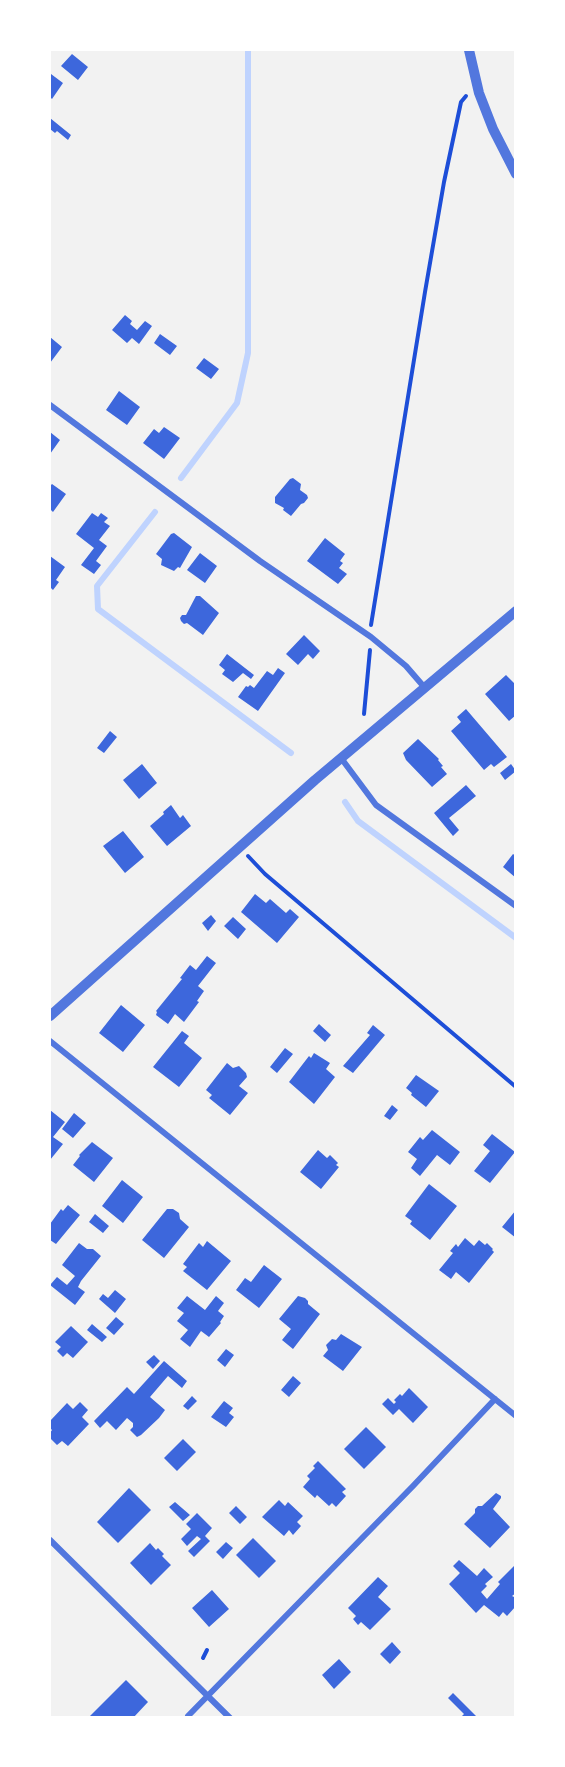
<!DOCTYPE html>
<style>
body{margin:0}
#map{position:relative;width:565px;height:1767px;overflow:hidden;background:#f2f2f2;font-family:"Noto Sans",sans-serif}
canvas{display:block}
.frame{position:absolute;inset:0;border:51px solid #fff;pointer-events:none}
</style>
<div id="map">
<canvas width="565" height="1767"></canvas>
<div class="frame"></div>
</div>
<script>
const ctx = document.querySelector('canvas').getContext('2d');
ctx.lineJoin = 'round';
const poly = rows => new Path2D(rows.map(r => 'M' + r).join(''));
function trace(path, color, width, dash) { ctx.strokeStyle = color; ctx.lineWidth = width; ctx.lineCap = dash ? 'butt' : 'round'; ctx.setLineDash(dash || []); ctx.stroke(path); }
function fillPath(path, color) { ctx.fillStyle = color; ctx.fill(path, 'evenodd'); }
const stream = poly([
 [181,478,237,403,248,353,248,50],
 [155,512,97,586,98,609,291,753],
 [345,802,358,821,516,938]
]);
const building = poly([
 [72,54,88,67,78,80,61,66],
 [51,74,63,83,52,99,50,97,50,76],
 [50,118,71,135,68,140,57,131,55,133,50,129],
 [125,315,132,321,130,324,137,330,145,321,152,326,139,344,132,338,127,343,112,330],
 [160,334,177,346,170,355,154,343],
 [50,337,62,347,50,363],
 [204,358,219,369,211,379,196,368],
 [119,391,140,407,127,425,106,410],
 [164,427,180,438,164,459,143,443,154,429,159,433],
 [50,432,60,440,50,454],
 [293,478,301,484,300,490,307,495,308,498,304,503,301,504,291,516,283,510,284,508,275,503,275,497,290,479],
 [52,484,66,494,53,512,50,509,50,486],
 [92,513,98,517,101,513,108,518,104,522,110,526,99,540,107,546,96,561,101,565,94,574,81,565,94,548,76,534],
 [174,533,192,547,180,568,178,567,174,571,161,565,162,559,156,554,171,534],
 [325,538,345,554,340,561,343,563,339,568,347,574,338,584,307,561],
 [200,553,217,566,205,583,187,570],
 [50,556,65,567,56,580,59,582,53,590,50,587],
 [196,596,200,596,219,613,203,635,187,623,184,624,181,621,180,618,182,615,186,615],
 [304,635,320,651,313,659,308,654,298,665,286,654],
 [227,654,254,675,251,679,243,673,233,682,222,674,225,670,219,665],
 [278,668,285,673,258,711,238,697,246,686,248,687,250,685,254,688,267,671,273,675],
 [506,675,516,685,516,715,509,721,485,694],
 [466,709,507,757,494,767,491,764,484,770,451,731,461,722,457,717],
 [110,731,117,737,104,753,97,748],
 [418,739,439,759,438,760,443,766,441,767,447,774,432,787,406,760,403,753],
 [142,764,157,783,139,799,123,780],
 [511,764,516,771,505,780,500,773],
 [466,785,476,796,449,818,459,830,453,836,434,813],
 [171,805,180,818,183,815,191,826,167,846,150,826,164,814,163,812],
 [123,831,144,857,125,873,103,846],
 [513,854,516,856,516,878,503,867],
 [255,894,266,903,270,899,286,913,290,909,299,917,277,943,241,912],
 [211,915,216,921,208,931,202,923],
 [233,917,246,929,238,939,224,926],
 [207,956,216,963,198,986,204,991,197,1001,199,1002,184,1022,175,1014,168,1024,156,1015,157,1012,156,1011,182,979,180,978,190,965,196,970],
 [121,1005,145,1025,123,1052,99,1033],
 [319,1024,331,1035,325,1042,313,1031],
 [373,1025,385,1035,353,1073,343,1066,370,1035,367,1033],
 [182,1031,189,1036,184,1043,202,1058,179,1087,153,1067],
 [285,1048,293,1054,277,1073,270,1067],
 [314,1053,330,1063,326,1069,335,1077,314,1104,289,1082,309,1056,311,1058],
 [227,1063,233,1068,239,1066,246,1073,247,1077,239,1086,248,1093,230,1115,209,1098,212,1095,206,1090],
 [416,1075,439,1091,426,1107,411,1095,412,1093,406,1088],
 [392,1105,398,1110,390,1120,384,1116],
 [50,1110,65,1122,53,1137,63,1144,50,1160],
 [74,1113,86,1123,73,1138,62,1129],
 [432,1130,460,1152,450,1165,437,1155,420,1176,411,1168,417,1159,408,1152,420,1137,423,1140],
 [492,1134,515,1152,490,1183,474,1171,490,1151,483,1145],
 [92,1142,113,1158,94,1182,73,1165,80,1156,79,1155],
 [318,1150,327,1158,330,1155,338,1163,336,1165,339,1167,321,1189,300,1172],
 [122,1180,143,1197,123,1223,102,1206],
 [429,1184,457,1206,430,1240,410,1224,412,1221,405,1216],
 [68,1205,80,1215,56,1244,50,1240,50,1224,61,1209,63,1211],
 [167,1209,173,1209,179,1213,180,1219,189,1227,164,1258,142,1240],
 [516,1210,516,1238,502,1227],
 [95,1214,109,1226,103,1233,89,1222],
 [465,1238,474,1246,479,1240,485,1245,487,1243,493,1249,492,1250,494,1252,469,1283,456,1272,451,1279,439,1270,453,1253,450,1251,456,1244,458,1247],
 [207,1241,231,1261,207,1290,183,1271,187,1267,183,1264,199,1243,203,1247],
 [79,1243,87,1249,93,1249,101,1256,81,1281,78,1287,85,1292,75,1305,50,1285,57,1277,67,1285,75,1276,62,1265],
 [264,1265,282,1279,259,1308,236,1290,245,1278,251,1282],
 [115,1290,126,1299,115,1313,99,1299,103,1294,108,1298],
 [187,1296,205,1310,216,1296,224,1303,218,1311,224,1316,220,1322,221,1323,209,1337,201,1331,190,1347,180,1339,188,1330,177,1321,184,1313,177,1308],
 [298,1296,305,1298,308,1301,308,1304,320,1314,293,1349,282,1340,291,1329,279,1319],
 [116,1317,124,1324,114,1335,106,1328],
 [92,1324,107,1337,102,1342,87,1330],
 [71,1326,88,1342,73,1358,67,1353,63,1357,57,1351,61,1347,55,1342],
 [341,1334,362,1347,343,1371,323,1356,328,1350,326,1345,332,1339,336,1340],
 [226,1349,234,1355,225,1367,217,1360],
 [154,1355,160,1361,153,1369,146,1362],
 [164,1361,187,1381,182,1388,168,1376,150,1397,165,1410,159,1418,141,1435,137,1437,130,1430,133,1427,133,1423,127,1418,116,1430,107,1421,100,1428,94,1421,127,1387,134,1394],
 [293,1376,301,1383,289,1397,281,1390],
 [409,1388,428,1407,413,1423,399,1409,393,1415,382,1404,388,1398,394,1404,396,1402,394,1400,400,1394,402,1396],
 [192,1396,197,1401,188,1410,183,1406],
 [224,1401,233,1408,229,1413,234,1417,226,1427,211,1417],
 [80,1402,88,1410,82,1417,89,1424,68,1446,62,1441,57,1445,50,1438,50,1433,52,1430,50,1428,50,1421,67,1403,73,1409],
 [366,1427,386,1447,364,1469,344,1449],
 [183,1439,196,1452,177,1471,164,1458],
 [318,1461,346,1489,342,1492,346,1496,336,1507,332,1503,329,1506,317,1495,315,1498,303,1487,310,1479,307,1476,315,1468,313,1466],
 [129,1488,151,1510,118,1543,97,1522],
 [496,1493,501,1496,501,1498,493,1509,510,1527,490,1548,464,1524,475,1513,475,1509,478,1506,482,1506],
 [279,1500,285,1506,288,1502,303,1516,297,1522,301,1526,293,1535,289,1530,284,1536,262,1517],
 [175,1502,190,1515,183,1521,169,1507],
 [236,1506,247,1517,240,1524,229,1513],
 [197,1513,212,1528,205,1536,210,1541,194,1557,188,1551,201,1539,197,1536,187,1546,181,1539,191,1529,186,1524],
 [253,1538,276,1561,259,1578,236,1555],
 [226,1542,233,1548,223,1559,216,1552],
 [150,1543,156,1550,158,1548,164,1554,162,1556,171,1565,151,1585,130,1563],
 [459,1560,477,1576,484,1568,493,1577,485,1584,487,1586,481,1592,487,1599,500,1584,498,1582,516,1564,516,1593,512,1596,516,1598,516,1606,507,1616,503,1612,499,1617,484,1605,476,1613,449,1584,460,1573,453,1566],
 [378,1577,388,1586,378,1597,391,1609,370,1630,361,1622,358,1625,353,1619,356,1616,348,1608],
 [212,1590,229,1609,209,1627,192,1608],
 [392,1642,401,1652,390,1664,380,1654],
 [339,1659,351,1672,334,1689,322,1675],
 [126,1680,148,1702,133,1718,88,1718],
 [453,1693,478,1718,460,1718,464,1714,448,1698]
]);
const path = poly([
 [371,625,425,292,444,182,461,102,466,96],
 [364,714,370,650],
 [248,856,265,874,516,1087],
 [203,1658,207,1650]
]);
const minor = poly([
 [50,405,260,561,371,637,406,666,425,688],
 [341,758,376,805,516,906],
 [50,1041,516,1416],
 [50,1540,230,1718],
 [188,1716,413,1486,495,1399]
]);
const tertiary = poly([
 [469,50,479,93,493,129,516,174],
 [50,1016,315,780,516,611]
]);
trace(stream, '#bfd3fe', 6);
fillPath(building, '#3d67dc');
trace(path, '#1d4ed8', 4);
trace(minor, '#5277de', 6);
trace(tertiary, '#5277de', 10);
</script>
